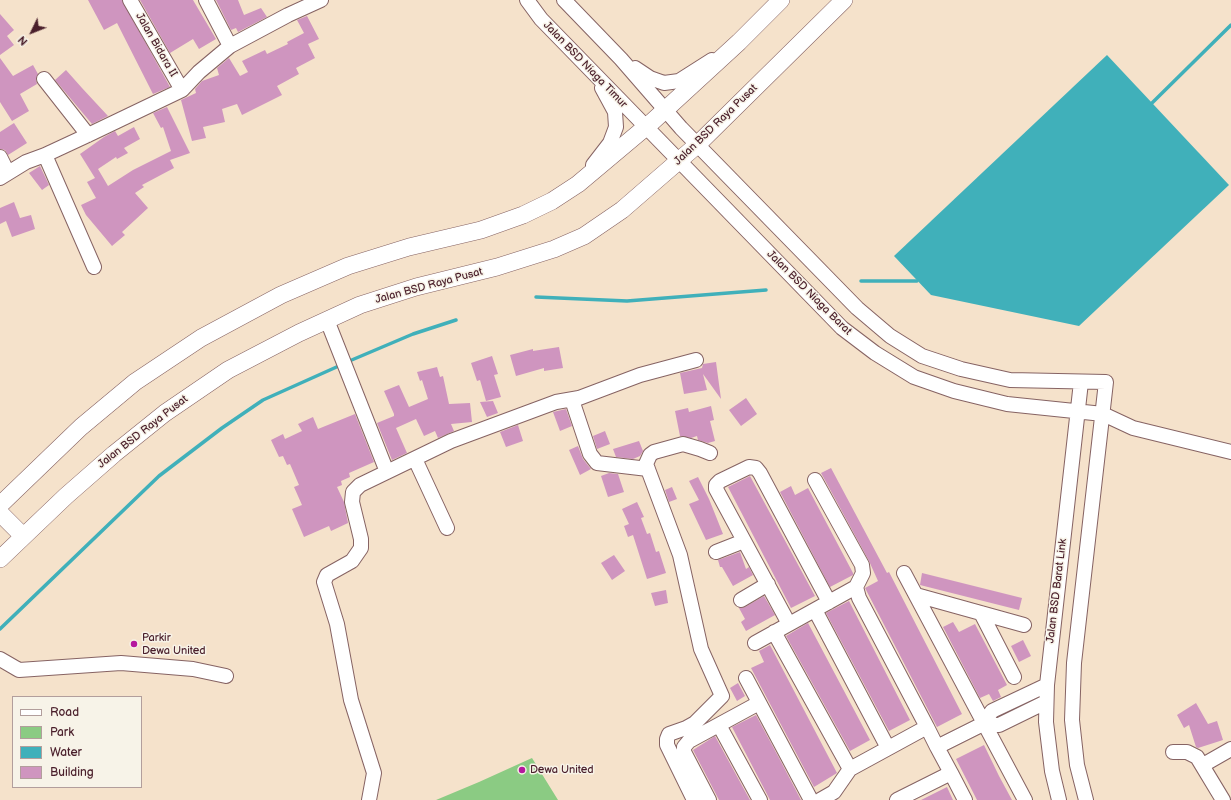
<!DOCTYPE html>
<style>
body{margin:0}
#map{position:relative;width:1231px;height:800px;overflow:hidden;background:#f5e2cb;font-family:"Balsamiq Sans",sans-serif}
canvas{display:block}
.legend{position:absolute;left:12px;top:696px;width:130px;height:92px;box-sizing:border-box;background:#f7f3e8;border:1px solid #b29e9c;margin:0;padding:5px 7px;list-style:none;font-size:12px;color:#4a1f2b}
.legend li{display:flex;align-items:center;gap:8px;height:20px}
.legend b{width:20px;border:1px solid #b29e9c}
.north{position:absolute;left:12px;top:12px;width:40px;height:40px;-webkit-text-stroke:3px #f7f3e8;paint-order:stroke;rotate:227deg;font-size:11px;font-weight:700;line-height:16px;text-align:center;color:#4a1f2b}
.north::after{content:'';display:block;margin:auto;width:14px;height:18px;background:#4a1f2b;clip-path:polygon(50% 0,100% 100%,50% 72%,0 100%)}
</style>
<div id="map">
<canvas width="1231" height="800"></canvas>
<ul class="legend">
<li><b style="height:5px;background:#fff"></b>Road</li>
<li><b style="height:11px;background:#8bcb83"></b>Park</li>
<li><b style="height:11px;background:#40b0ba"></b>Water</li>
<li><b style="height:11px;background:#cf95bf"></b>Building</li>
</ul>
<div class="north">N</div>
</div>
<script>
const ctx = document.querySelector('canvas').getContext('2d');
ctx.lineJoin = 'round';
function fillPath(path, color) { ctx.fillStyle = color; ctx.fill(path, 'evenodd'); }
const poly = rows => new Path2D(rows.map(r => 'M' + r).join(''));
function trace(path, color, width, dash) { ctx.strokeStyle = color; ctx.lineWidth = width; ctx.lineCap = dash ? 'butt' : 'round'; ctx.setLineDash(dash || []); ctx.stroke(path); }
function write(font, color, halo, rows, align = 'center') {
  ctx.font = font + ' "Balsamiq Sans",sans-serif'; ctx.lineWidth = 3; ctx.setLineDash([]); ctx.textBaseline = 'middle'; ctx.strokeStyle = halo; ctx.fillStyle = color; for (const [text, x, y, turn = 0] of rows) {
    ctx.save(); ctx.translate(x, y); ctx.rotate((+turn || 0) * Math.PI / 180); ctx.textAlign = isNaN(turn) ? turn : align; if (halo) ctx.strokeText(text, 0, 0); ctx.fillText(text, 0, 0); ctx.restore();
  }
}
const green = poly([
 [532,758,558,800,436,800,479,782]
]);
const water = poly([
 [1107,55,1229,185,1079,326,931,295,894,256]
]);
const stream = poly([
 [1152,103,1231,25],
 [861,281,917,281],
 [536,297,627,301,766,290],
 [347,362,413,334,456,320],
 [0,629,159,476,222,428,263,400,341,365]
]);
const building = poly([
 [88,0,122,0,170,87,153,94,117,23,104,30],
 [140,0,193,0,216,39,199,49,193,39,170,53],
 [216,0,238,0,244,15,261,8,267,17,238,32,236,28,231,30],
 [0,14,14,30,7,36,14,45,0,55],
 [307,16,319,39,308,44,315,58,296,68,299,74,277,86,282,95,242,115,237,104,222,109,225,122,203,127,206,138,192,141,181,100,196,93,195,89,202,81,219,75,217,68,229,58,240,76,248,72,242,61,265,50,267,54,288,44,287,42,304,33,297,20],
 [0,58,13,76,33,65,38,74,36,80,37,84,20,94,29,111,12,121,0,102],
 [66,70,82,88,108,116,92,124,76,105,55,80],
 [167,107,190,153,170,160,174,168,142,185,144,187,135,193,148,208,122,232,125,235,112,246,86,215,81,205,96,198,87,182,95,178,80,154,104,137,115,131,118,136,134,127,140,139,124,148,128,153,117,159,116,157,98,169,108,186,133,170,171,151,163,127,161,128,153,113],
 [14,123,27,143,8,155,5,150,0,149,0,132],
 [40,166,49,185,42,190,29,173],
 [14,202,20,218,31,215,35,229,12,237,6,221,0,224,0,208],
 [559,347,563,368,544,371,544,368,516,376,510,355,533,349,533,351],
 [492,356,498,374,494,375,501,397,486,401,480,380,477,381,471,363],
 [716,362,721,399,703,374,707,390,684,394,680,373,702,368,703,364],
 [437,367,440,377,443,376,449,404,470,403,472,422,451,424,454,431,438,438,435,431,424,436,416,419,396,428,407,453,392,460,377,423,394,416,394,414,384,391,399,385,409,407,428,399,422,380,420,381,417,372],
 [746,398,757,414,741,426,729,410],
 [493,401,498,413,487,417,480,402],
 [711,406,714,420,710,421,715,441,708,443,698,440,697,436,691,438,680,436,675,411,688,408,689,412],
 [566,409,572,426,560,431,553,412],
 [355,414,374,462,349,473,350,477,341,481,342,485,337,487,344,502,348,523,331,531,329,526,304,537,292,509,302,505,294,487,299,485,290,464,287,465,283,456,279,457,271,440,283,434,285,439,302,431,298,424,313,417,318,429],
 [518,425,523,441,506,447,500,432],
 [605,431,610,444,597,449,593,436],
 [639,441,643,451,640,456,633,459,616,457,613,449],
 [578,446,583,459,591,469,580,475,569,450],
 [831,468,887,573,889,572,962,714,937,727,865,588,878,581,869,561,821,473],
 [609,473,618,474,624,492,608,497,601,476],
 [750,476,815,596,791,608,728,487],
 [698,477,709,499,723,534,706,540,689,504,699,500,689,481],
 [791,486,795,495,808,488,853,573,853,575,830,587,780,492],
 [672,487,677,499,669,502,665,490],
 [637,502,644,517,641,518,647,534,650,533,656,552,659,551,666,573,647,579,633,535,628,537,624,526,629,524,622,509],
 [740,552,746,569,749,567,753,575,733,586,722,567,720,567,718,560],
 [614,555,625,571,612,580,601,563],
 [922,573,1022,598,1019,610,920,585],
 [666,590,668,603,655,606,651,593],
 [764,596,775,615,746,631,741,622,745,619,739,608,745,607],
 [849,601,910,720,889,731,826,613],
 [953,622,959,632,975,624,1007,685,998,690,1001,697,993,701,989,694,980,698,943,627],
 [808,623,870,740,850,751,786,636],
 [1023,640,1031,656,1019,662,1011,646],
 [770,645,837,773,814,787,751,668,764,662,759,651],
 [738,683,745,696,737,701,730,688],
 [1196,703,1208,724,1217,721,1223,740,1198,748,1196,747,1189,725,1184,728,1177,715],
 [756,715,778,756,801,800,770,800,732,727],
 [715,736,739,780,750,800,719,800,693,750],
 [984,745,999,776,1012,800,977,800,956,759],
 [947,787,953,800,921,800]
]);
const minor = poly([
 [130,0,182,90],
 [206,0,230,46],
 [527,0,541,19,842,328,875,353,914,377,954,391,1007,404,1103,414,1133,428,1231,452],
 [564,0,621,59,681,128,857,308,890,336,922,356,961,369,1010,380,1106,382,1074,663,1072,720,1077,765,1086,800],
 [635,68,650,78,664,83,679,81,712,60],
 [44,79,88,135],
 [45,155,94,267],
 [0,157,8,173],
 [593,165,610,143,616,127,615,112,602,88],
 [0,178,26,162,45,155,88,135,182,90,199,72,230,46,288,15,321,0],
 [327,320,387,472],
 [572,400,590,454,597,463,648,469],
 [415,459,447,528],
 [815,480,862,565,863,573,856,587,859,598,927,727],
 [716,552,744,541],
 [904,573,1025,800],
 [916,595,1024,625],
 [741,600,768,584],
 [815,610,888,748],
 [981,613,1014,677],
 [789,624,716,489,716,485,720,481,749,467,756,468,760,473,829,602],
 [774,632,850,769],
 [755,643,856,587],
 [0,659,19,670,121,663,193,669,226,676],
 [746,678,811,800],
 [983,724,999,725,1046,702],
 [719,725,760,800],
 [1173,752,1187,752,1197,757,1223,800],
 [1203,765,1231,749],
 [951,773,965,800],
 [369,800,374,773,351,700,337,624,324,582,327,575,352,561,361,548,361,539,352,502,353,492,360,485,451,441,556,402,579,398,640,375,696,360],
 [694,800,667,745,667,739,669,734,686,728,695,723,722,696,701,649,680,555,646,464,650,455,654,452,683,444,700,449,710,453],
 [709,800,684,752,684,747,689,741,759,703],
 [820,800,834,792,850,769,927,727,937,747],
 [897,800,951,773,937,747,983,724,992,711,1047,685],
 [1059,800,1052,771,1046,722,1047,685,1081,382]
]);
const major = poly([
 [0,505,81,427,135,382,201,338,281,295,348,266,409,247,481,230,523,215,552,201,578,184,653,121,739,42,781,0],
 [0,513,23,536],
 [0,559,66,496,114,454,165,413,228,370,299,333,360,305,416,287,497,267,554,249,584,236,622,210,697,145,844,0]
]);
const markers = [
 [134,644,4,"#b5179e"],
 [522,770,4,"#b5179e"]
];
const streetNames = [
 ["Jalan Bidara II",156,45,60],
 ["Jalan BSD Niaga Timur",585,65,46],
 ["Jalan BSD Raya Pusat",716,125,-44],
 ["Jalan BSD Raya Pusat",429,286,-15],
 ["Jalan BSD Niaga Barat",809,293,45],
 ["Jalan BSD Raya Pusat",143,432,-38],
 ["Jalan BSD Barat Link",1057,591,-83]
];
const poiNames = [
 ["Parkir",142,638],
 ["Dewa United",142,651],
 ["Dewa United",530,770]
];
fillPath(green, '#8bcb83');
fillPath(water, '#40b0ba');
trace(stream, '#40b0ba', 3.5);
fillPath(building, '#cf95bf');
trace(minor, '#866363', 16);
trace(major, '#866363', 18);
trace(minor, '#fff', 14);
trace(major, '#fff', 17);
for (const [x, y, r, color] of markers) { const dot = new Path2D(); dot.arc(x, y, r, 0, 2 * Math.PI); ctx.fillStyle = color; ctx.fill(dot); trace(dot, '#f7f3e8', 1.5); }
write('11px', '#4a1f2b', '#f7f3e8', streetNames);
write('11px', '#4a1f2b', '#f7f3e8', poiNames, 'left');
</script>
